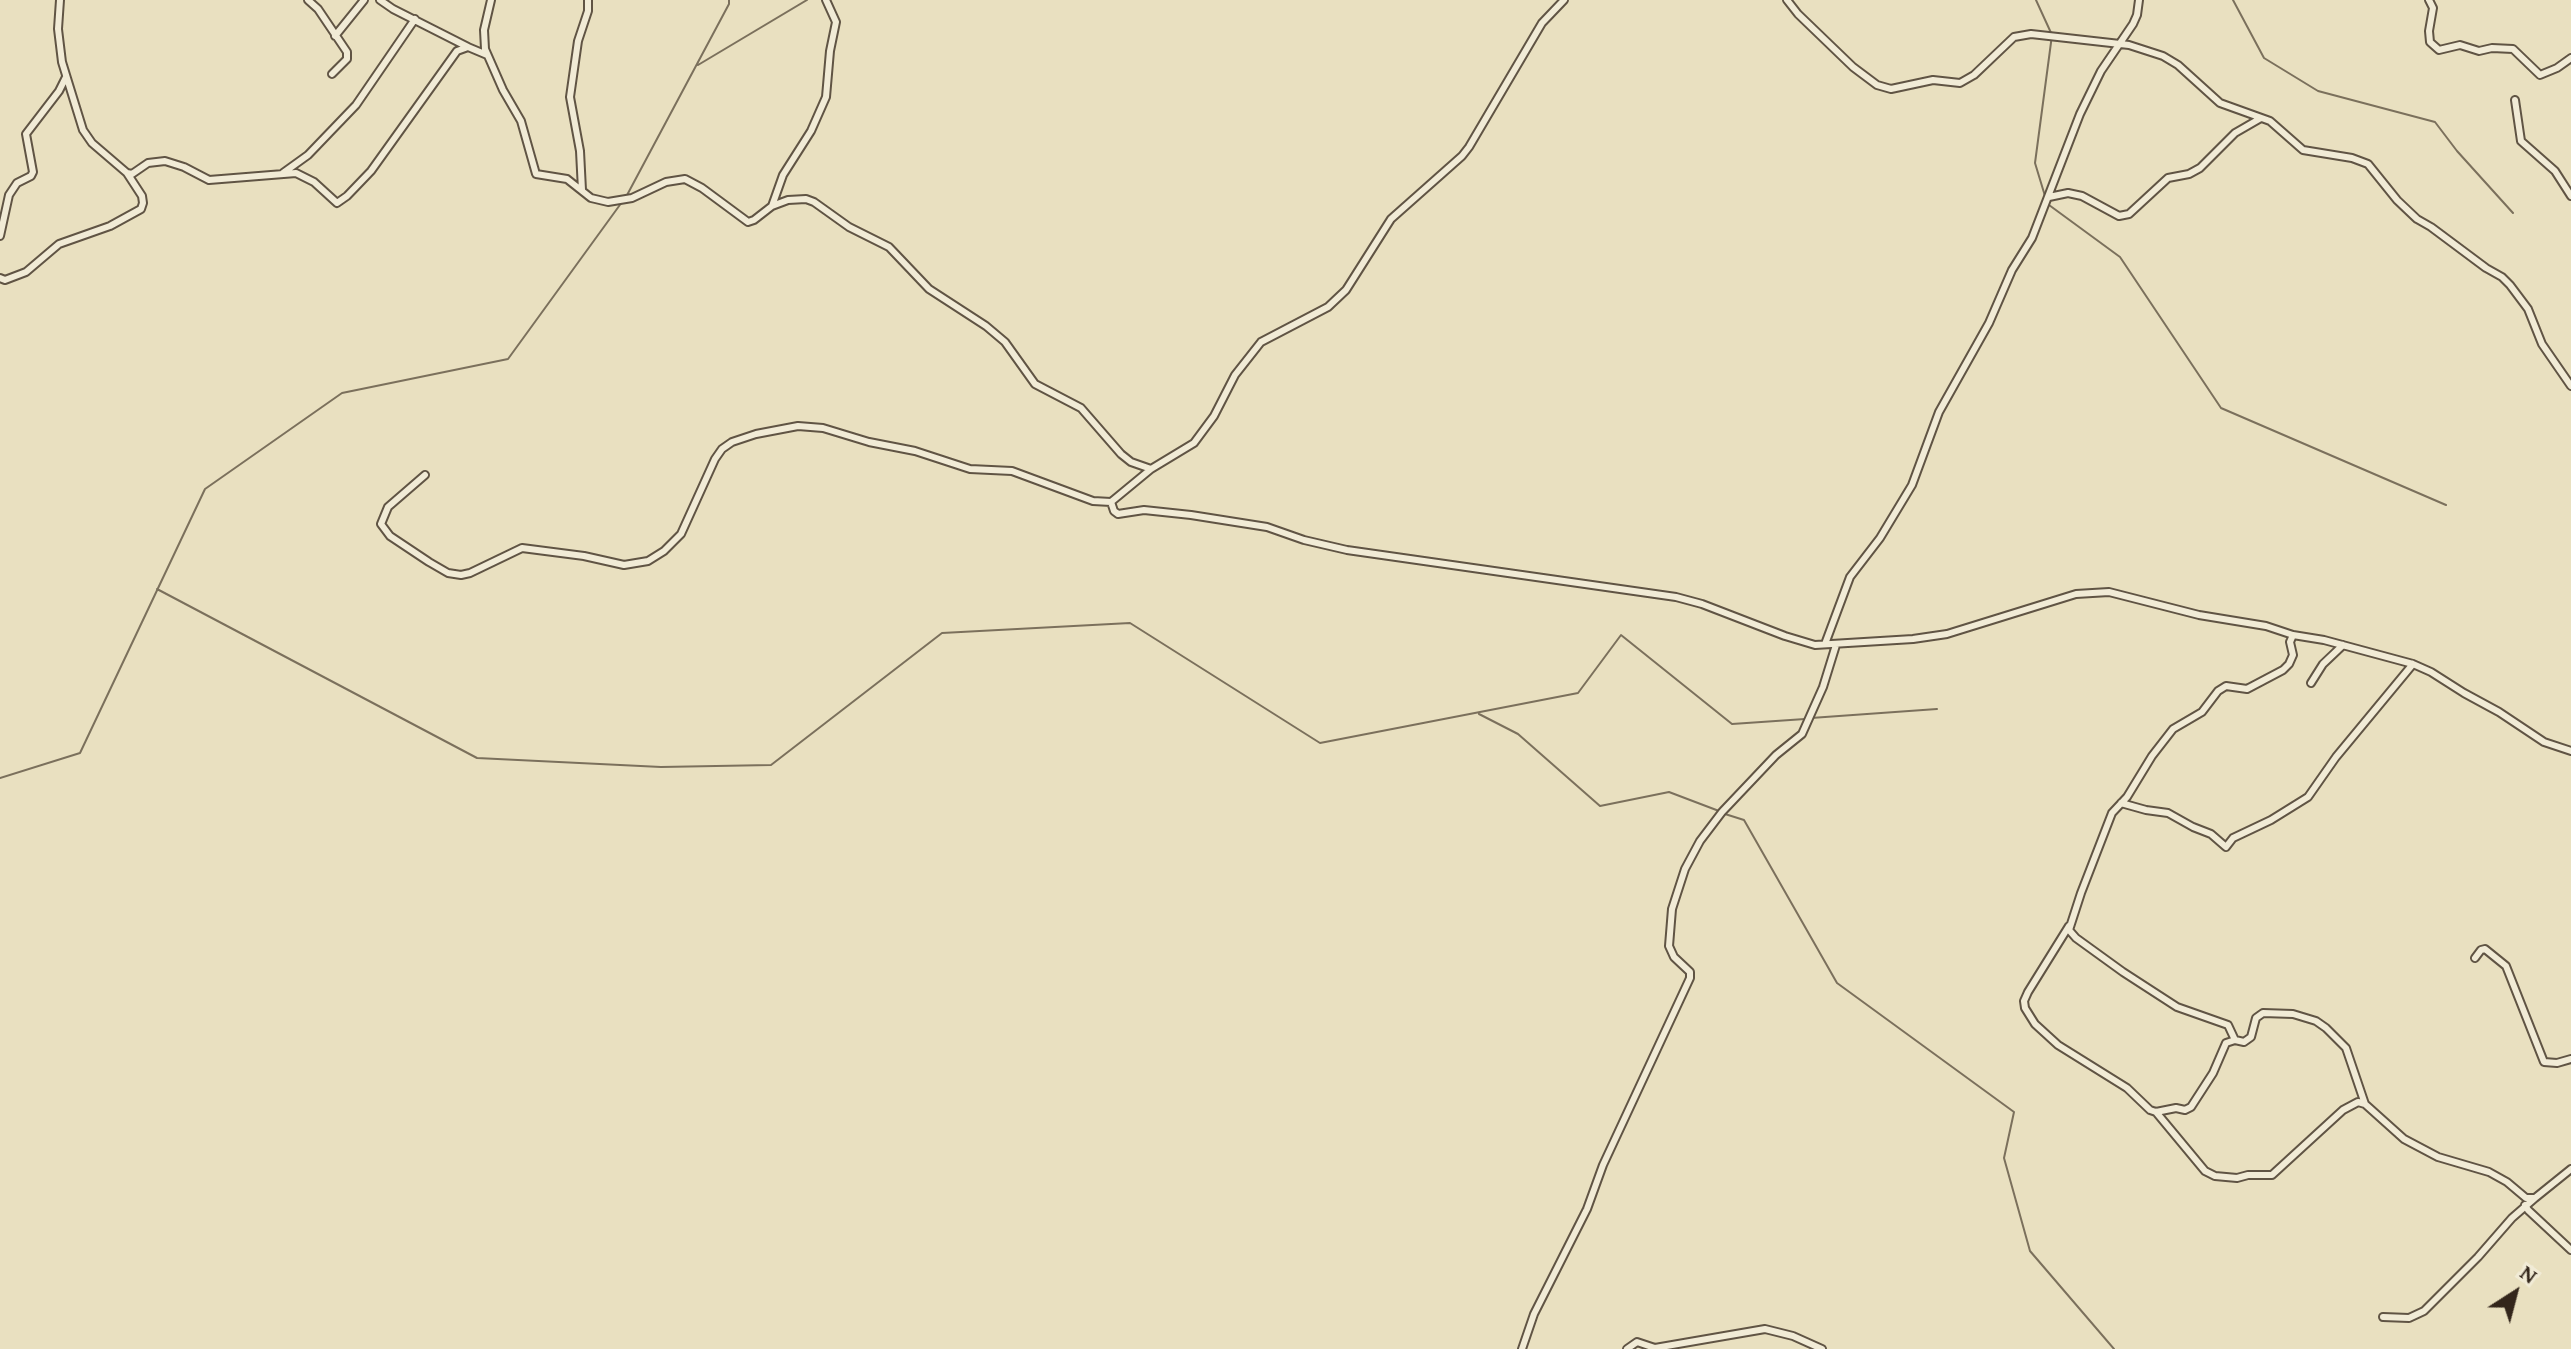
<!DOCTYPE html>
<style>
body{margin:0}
#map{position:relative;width:2571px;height:1349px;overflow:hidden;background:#e9e0c0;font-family:"Gentium Book Plus",serif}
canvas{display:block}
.north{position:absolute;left:2475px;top:1253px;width:80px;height:80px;-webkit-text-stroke:6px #f1ebd6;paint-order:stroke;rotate:36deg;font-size:22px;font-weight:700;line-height:32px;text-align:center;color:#33261b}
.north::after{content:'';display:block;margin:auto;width:28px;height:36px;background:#33261b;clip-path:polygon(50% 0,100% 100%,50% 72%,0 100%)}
</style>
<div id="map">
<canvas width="2571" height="1349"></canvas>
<div class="north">N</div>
</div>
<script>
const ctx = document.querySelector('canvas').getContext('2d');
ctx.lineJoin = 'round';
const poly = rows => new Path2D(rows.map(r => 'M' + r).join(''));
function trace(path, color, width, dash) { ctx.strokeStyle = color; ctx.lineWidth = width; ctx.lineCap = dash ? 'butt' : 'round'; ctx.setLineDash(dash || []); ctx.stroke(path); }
const stream = poly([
 [2036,0,2052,35,2035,163,2045,196],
 [2233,0,2264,58,2318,91,2435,122,2457,151,2513,213],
 [698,65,807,0],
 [626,197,729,4,729,0],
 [2049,205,2120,257,2221,408,2446,505],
 [157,589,477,758,661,767,771,765,942,633,1130,623,1320,743,1578,693,1621,635,1732,724,1805,719],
 [1479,714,1518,734,1600,806,1669,792,1719,811],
 [1811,718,1937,709],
 [0,778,80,753,205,489,342,393,508,359,622,202],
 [1725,814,1744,820,1837,983,2014,1112,2004,1158,2030,1251,2114,1349]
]);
const street = poly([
 [60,0,58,29,62,62,83,130,92,143,127,173,132,174,148,163,165,161,184,167,209,180,296,173,314,182,337,203,347,196,371,171,457,51,468,47,487,55],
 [308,0,318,9,347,52,347,59,332,74],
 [380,0,393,9,468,47],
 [491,0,484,30,485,49,503,90,521,121,536,174,567,179,591,198,608,202,632,198,666,182,685,179,702,188,748,222,754,220,772,206,788,200,806,199,814,202,849,227,889,247,929,289,986,326,1005,342,1035,384,1081,408,1121,454,1131,462,1151,469],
 [1787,0,1798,14,1853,67,1877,85,1891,89,1933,80,1960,83,1974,75,2014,37,2031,34,2129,45,2163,56,2178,65,2220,103,2270,121,2303,150,2352,158,2368,164,2397,200,2417,219,2431,227,2486,268,2502,277,2510,285,2528,309,2542,344,2571,386],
 [2429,0,2433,8,2429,31,2430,42,2439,50,2460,45,2479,51,2492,48,2513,49,2540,75,2557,68,2571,58],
 [335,36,364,0],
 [2515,100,2521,141,2555,171,2571,196],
 [283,173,308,155,356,105,415,19],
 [582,190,580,151,570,97,578,41,588,11,588,0],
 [2049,197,2068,193,2082,196,2119,216,2129,214,2168,178,2189,174,2200,168,2235,133,2261,118],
 [772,206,783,175,811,131,826,97,830,51,836,22,826,0],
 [0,236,9,195,17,183,31,176,33,172,26,134,59,91,66,77],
 [0,278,5,280,26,272,59,244,110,226,141,209,143,203,142,196,127,173],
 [425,475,388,507,381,524,390,536,429,562,448,573,461,575,470,573,522,548,584,556,624,565,648,561,664,551,681,534,715,459,722,449,732,442,756,434,798,426,823,428,869,442,915,451,970,469,1012,471,1093,501,1111,502,1151,469,1194,443,1214,416,1235,375,1261,342,1328,307,1346,290,1391,219,1462,156,1469,147,1542,23,1564,0],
 [1111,502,1114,511,1118,514,1144,510,1191,515,1267,527,1304,540,1347,550,1676,597,1702,604,1785,636,1815,645,1913,639,1947,634,2076,594,2109,592,2199,615,2266,626,2293,635,2324,640,2413,664,2431,672,2464,693,2499,712,2544,742,2571,751],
 [2293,635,2290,642,2293,655,2289,664,2283,670,2247,689,2226,686,2218,691,2202,712,2173,729,2152,756,2127,797,2112,813,2081,893,2069,930,2076,938,2123,972,2177,1007,2228,1025,2235,1040,2244,1042,2251,1037,2256,1018,2263,1013,2293,1014,2316,1021,2326,1028,2346,1048,2365,1104,2404,1139,2438,1157,2489,1172,2507,1182,2526,1198,2535,1198,2571,1169],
 [1825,644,1850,577,1880,538,1912,485,1939,412,1989,323,2012,270,2032,238,2080,114,2101,71,2133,24,2137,15,2139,0],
 [2311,683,2323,664,2343,645],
 [2121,803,2146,810,2168,813,2193,827,2211,834,2226,847,2233,838,2271,820,2308,797,2336,757,2413,664],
 [2069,926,2028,992,2024,1001,2025,1008,2035,1024,2058,1045,2127,1088,2150,1110,2156,1112,2176,1108,2185,1110,2191,1107,2213,1073,2226,1043,2235,1040],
 [2475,958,2481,950,2485,949,2506,966,2544,1062,2557,1063,2571,1059],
 [2156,1112,2205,1171,2215,1176,2237,1178,2248,1175,2272,1175,2343,1110,2358,1102,2365,1104],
 [2525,1205,2528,1210,2571,1250],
 [2383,1317,2409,1318,2424,1311,2478,1257,2512,1218,2535,1198],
 [1522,1349,1534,1314,1587,1209,1603,1165,1690,978,1690,972,1674,957,1669,946,1672,909,1685,869,1700,841,1722,812,1776,755,1802,734,1823,687,1836,645],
 [1627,1349,1637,1342,1655,1348,1765,1329,1793,1336,1822,1349]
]);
trace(stream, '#7b705c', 2);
trace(street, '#605444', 10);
trace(street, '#f1ebd6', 6);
</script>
